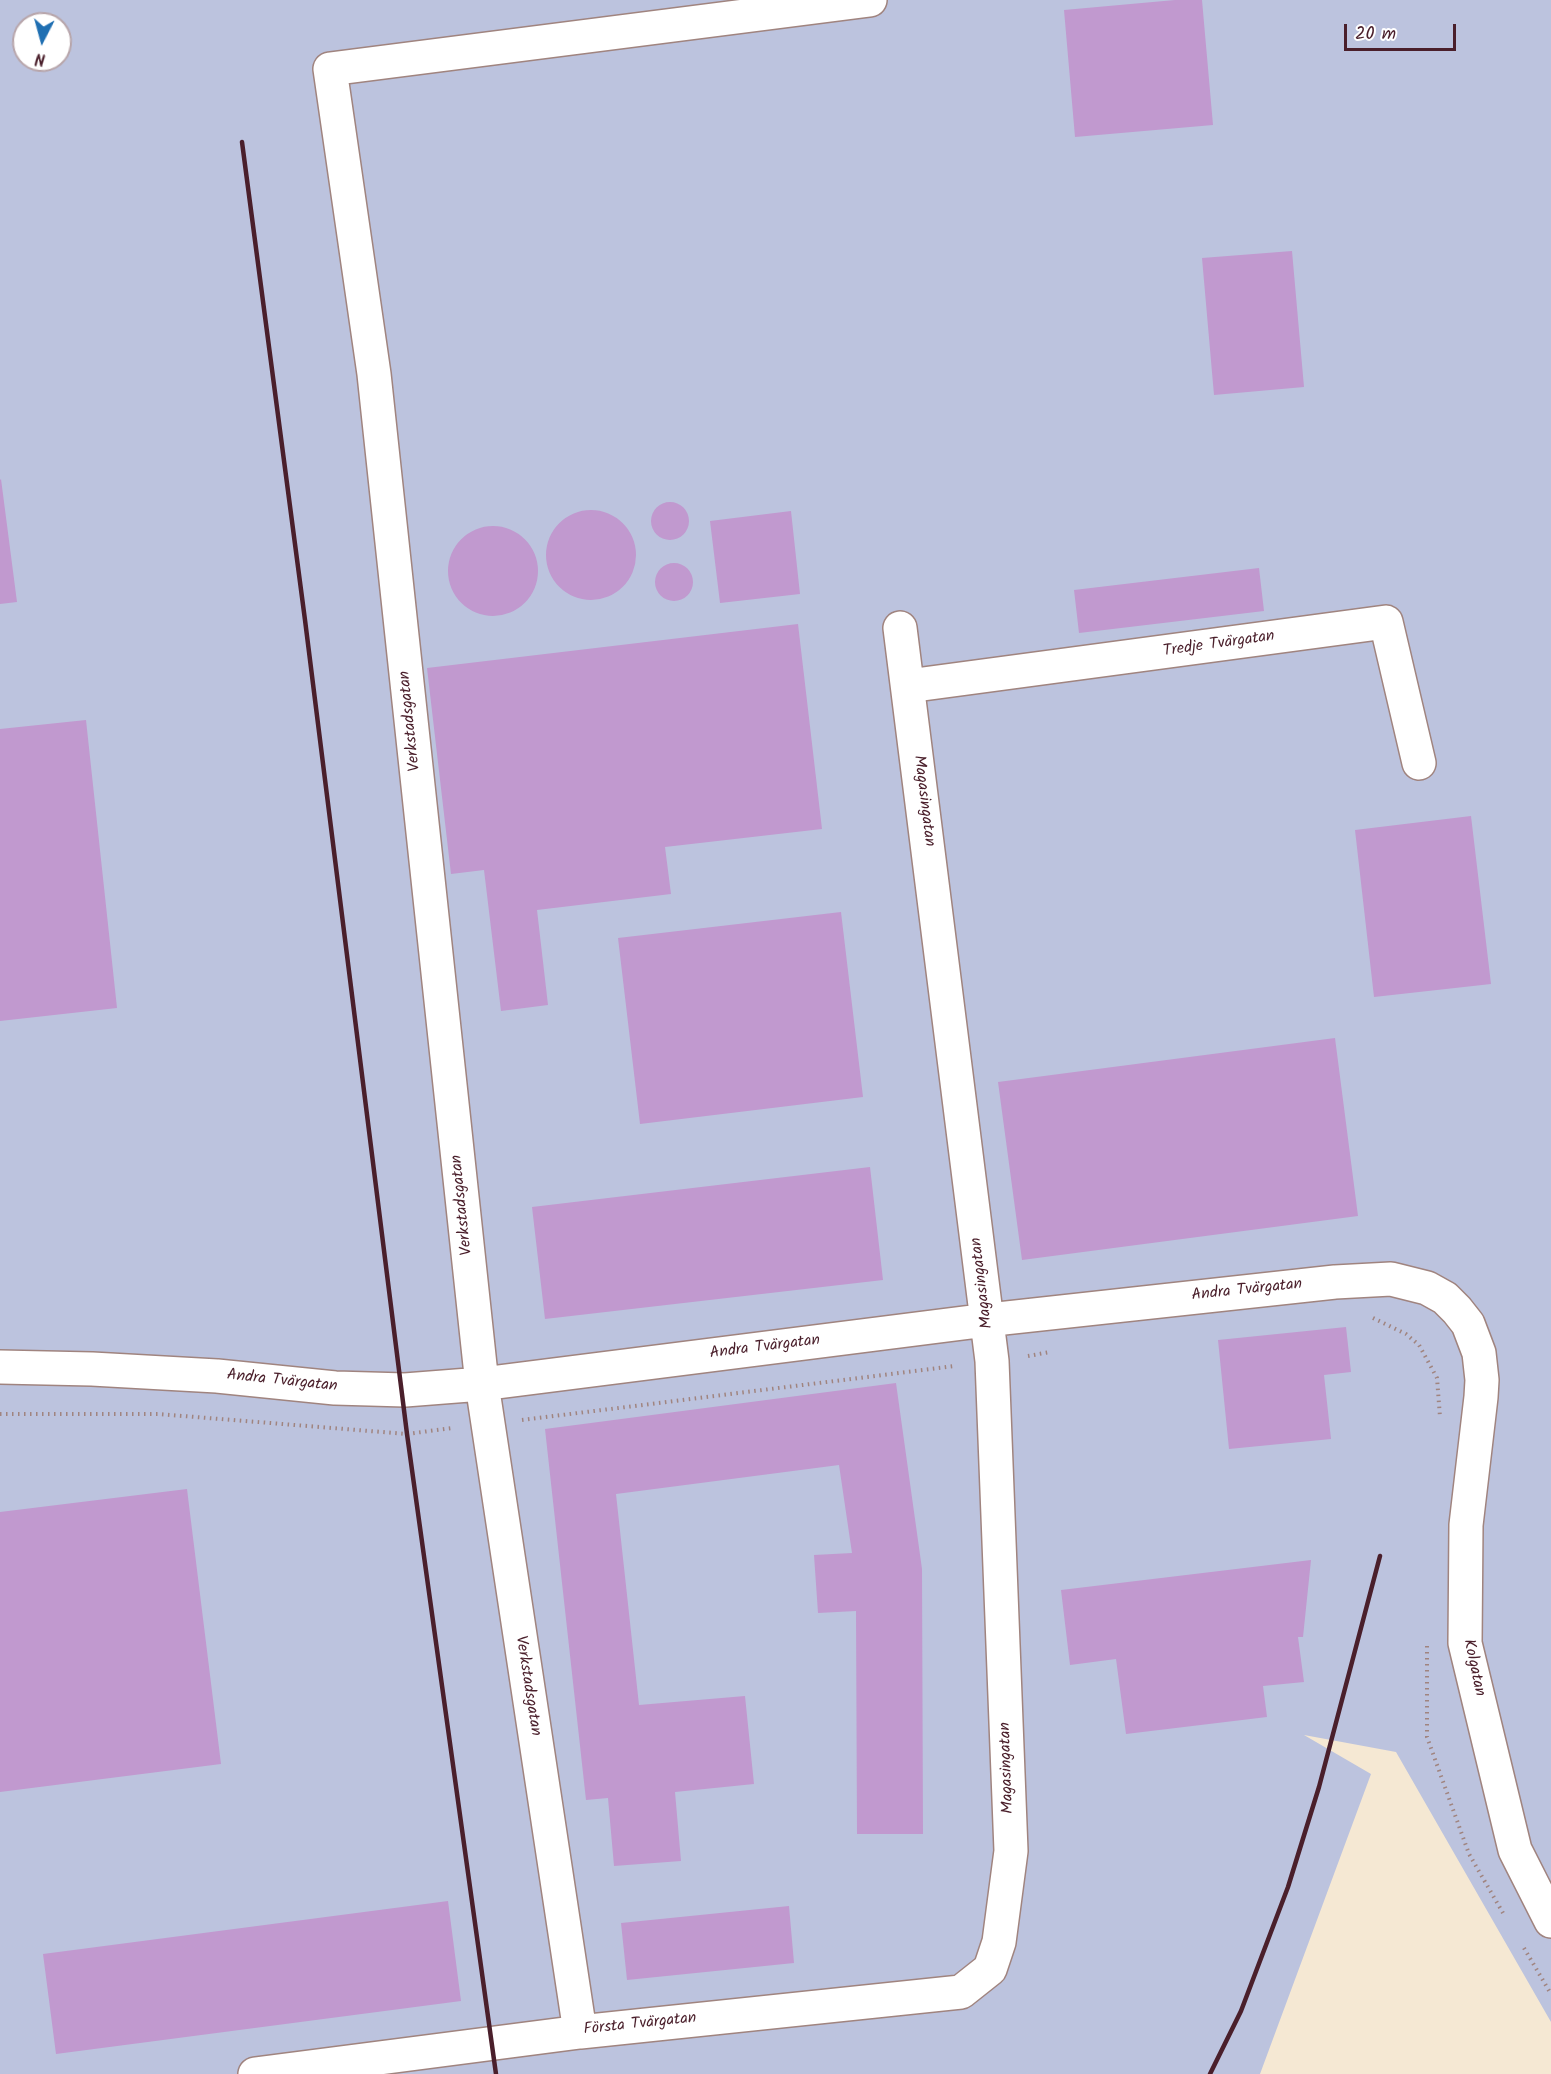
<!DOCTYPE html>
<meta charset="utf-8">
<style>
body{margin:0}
#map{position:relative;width:1551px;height:2074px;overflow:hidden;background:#f5e8d3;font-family:Kalam,sans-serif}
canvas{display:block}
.north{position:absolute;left:12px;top:12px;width:60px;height:60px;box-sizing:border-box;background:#fff;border:2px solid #b7a5aa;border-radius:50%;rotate:186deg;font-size:16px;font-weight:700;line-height:24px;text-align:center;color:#4a1f2b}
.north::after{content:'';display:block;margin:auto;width:21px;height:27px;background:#1f6fb2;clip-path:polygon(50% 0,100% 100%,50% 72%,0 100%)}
.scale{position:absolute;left:1344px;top:24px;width:112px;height:27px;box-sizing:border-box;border:3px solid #4a1f2b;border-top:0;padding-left:8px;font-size:18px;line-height:21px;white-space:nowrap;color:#4a1f2b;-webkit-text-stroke:4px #fff;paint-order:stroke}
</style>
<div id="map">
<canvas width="1551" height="2074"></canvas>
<div class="north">N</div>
<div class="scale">20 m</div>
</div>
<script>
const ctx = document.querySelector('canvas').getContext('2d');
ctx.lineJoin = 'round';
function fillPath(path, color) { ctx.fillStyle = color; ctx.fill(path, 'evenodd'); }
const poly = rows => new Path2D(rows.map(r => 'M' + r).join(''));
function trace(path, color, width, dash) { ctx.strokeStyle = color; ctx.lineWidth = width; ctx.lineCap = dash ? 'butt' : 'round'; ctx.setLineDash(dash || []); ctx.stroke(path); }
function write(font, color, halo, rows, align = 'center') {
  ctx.font = font + ' Kalam,sans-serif'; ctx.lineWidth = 4.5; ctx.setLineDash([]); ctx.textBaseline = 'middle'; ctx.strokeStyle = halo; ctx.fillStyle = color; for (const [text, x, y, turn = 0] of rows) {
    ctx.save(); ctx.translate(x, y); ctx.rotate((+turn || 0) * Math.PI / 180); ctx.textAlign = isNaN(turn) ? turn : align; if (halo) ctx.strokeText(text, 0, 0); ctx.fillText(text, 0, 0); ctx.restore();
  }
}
const industrial = poly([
 [0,0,1551,0,1551,2022,1396,1752,1304,1735,1371,1774,1260,2074,0,2074],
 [24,24,60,24,60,60,24,60]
]);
const building = poly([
 [1175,0,1202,0,1213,125,1075,137,1064,10],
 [1292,251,1304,387,1214,395,1202,258],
 [1,479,17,602,0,604,0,480],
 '651 521a19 19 0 1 1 38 0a19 19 0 1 1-38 0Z',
 '546 555a45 45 0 1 1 90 0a45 45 0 1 1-90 0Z',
 [791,511,800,594,720,603,710,521],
 '448 571a45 45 0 1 1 90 0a45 45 0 1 1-90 0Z',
 '655 582a19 19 0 1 1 38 0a19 19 0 1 1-38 0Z',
 [1259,568,1264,611,1079,633,1074,590],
 [798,624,822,829,665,847,671,894,537,910,548,1005,501,1011,484,870,451,874,427,668],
 [86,720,117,1008,0,1021,0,729],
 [1471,816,1491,984,1374,997,1355,830],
 [841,912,863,1097,640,1124,618,938],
 [1335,1038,1358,1216,1022,1260,998,1082],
 [870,1167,883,1280,545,1319,532,1207],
 [1346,1327,1351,1372,1324,1375,1331,1439,1229,1449,1218,1340],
 [896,1383,922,1569,923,1834,857,1834,856,1611,818,1613,814,1555,852,1553,839,1465,616,1494,639,1705,745,1696,754,1784,675,1792,681,1861,614,1866,608,1798,586,1800,545,1429],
 [187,1489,221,1764,0,1792,0,1512],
 [1311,1560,1303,1637,1298,1637,1304,1682,1263,1686,1267,1717,1126,1734,1116,1659,1070,1665,1061,1590],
 [448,1901,461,2001,56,2054,43,1954],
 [789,1906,794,1963,627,1980,621,1923]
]);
const path = poly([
 [1373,1318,1406,1334,1419,1345,1437,1378,1440,1417],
 [1028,1356,1050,1352],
 [0,1414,158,1414,407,1434,452,1428],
 [522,1420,955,1366],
 [1427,1646,1427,1737,1469,1854,1503,1913],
 [1524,1948,1551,1994]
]);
const minor = poly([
 [908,686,1386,622,1419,763],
 [0,1367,92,1369,217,1376,335,1388,405,1390,482,1384,987,1320,1335,1282,1391,1279,1427,1288,1445,1298,1457,1310,1468,1324,1479,1353,1482,1380,1481,1397,1466,1525,1465,1643,1515,1850,1551,1921],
 [580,2032,482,1384,374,374,330,69,870,0],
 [255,2074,580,2032,961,1992,990,1969,999,1942,1011,1851,992,1361,900,628]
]);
const rail = poly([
 [242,142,305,620,407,1434,496,2074],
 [1210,2074,1241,2011,1288,1887,1319,1787,1380,1556]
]);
const streetNames = [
 ["Tredje Tvärgatan",1219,645,-8],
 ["Verkstadsgatan",411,721,-96],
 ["Magasingatan",923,801,83],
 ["Verkstadsgatan",463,1205,-96],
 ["Magasingatan",983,1283,-97],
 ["Andra Tvärgatan",1247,1291,-6],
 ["Andra Tvärgatan",765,1348,-7],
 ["Andra Tvärgatan",282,1382,6],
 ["Kolgatan",1473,1668,78],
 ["Verkstadsgatan",527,1686,81],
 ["Magasingatan",1008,1768,-92],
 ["Första Tvärgatan",640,2025,-6]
];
fillPath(industrial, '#bcc3de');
fillPath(building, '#c199cf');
trace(minor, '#a0847f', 36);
trace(path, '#a0847f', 4, [1.5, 4.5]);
trace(minor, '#fff', 33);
trace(rail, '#4a1f2b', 4.5);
write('16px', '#4a1f2b', '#fff', streetNames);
</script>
